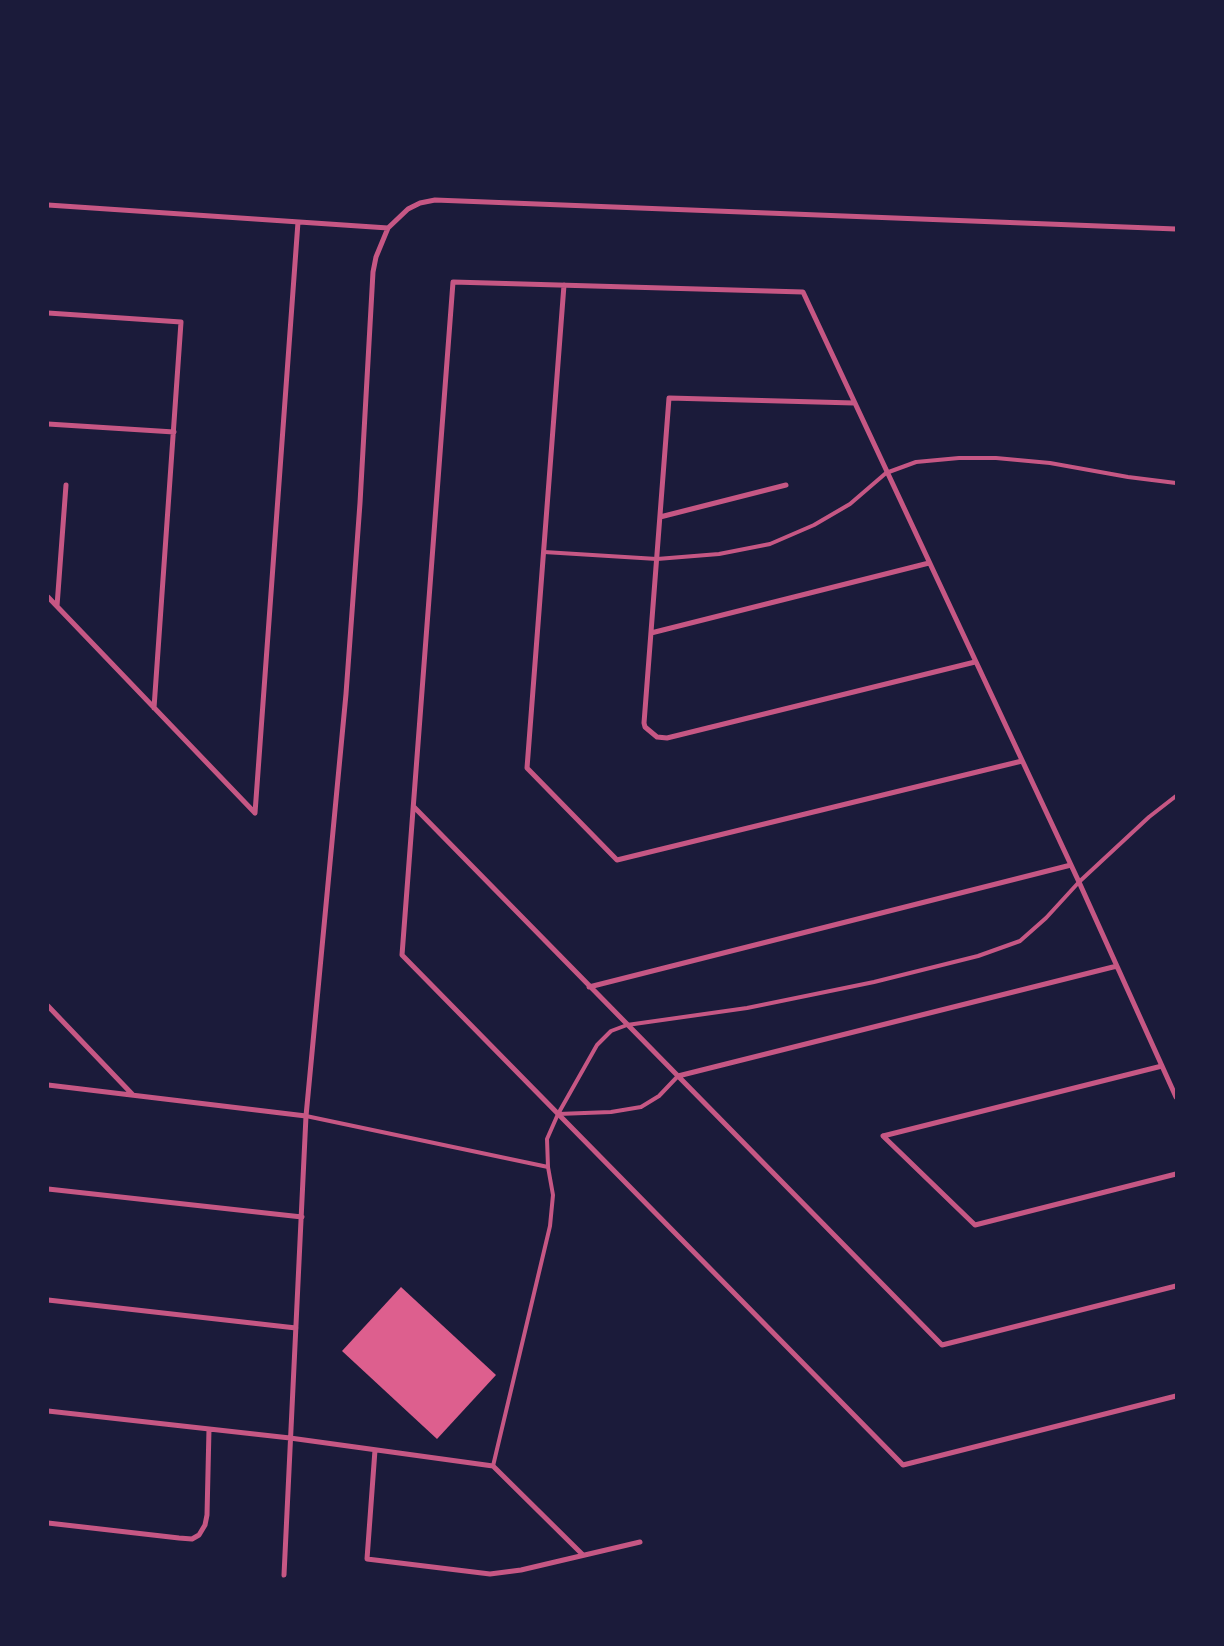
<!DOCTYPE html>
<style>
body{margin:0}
#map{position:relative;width:1224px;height:1646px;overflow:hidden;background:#1b1b3a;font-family:Karla,sans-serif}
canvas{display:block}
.frame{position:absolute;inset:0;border:49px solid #1b1b3a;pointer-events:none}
</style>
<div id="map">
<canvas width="1224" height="1646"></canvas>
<div class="frame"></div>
</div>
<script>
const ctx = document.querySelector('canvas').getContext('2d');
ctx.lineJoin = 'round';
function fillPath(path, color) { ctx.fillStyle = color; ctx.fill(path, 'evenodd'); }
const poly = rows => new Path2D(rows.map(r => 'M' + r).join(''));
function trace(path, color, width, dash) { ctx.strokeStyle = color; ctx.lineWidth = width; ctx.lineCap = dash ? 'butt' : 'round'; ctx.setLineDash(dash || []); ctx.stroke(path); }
const building = poly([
 [401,1287,496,1375,437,1439,342,1351]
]);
const service = poly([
 [544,552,657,559,719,554,770,544,814,525,850,504,886,473,916,462,959,458,996,458,1050,463,1128,477,1176,483],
 [558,1114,611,1112,641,1107,659,1096,678,1076],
 [306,1116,548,1167],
 [493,1466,550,1226,553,1195,548,1167,547,1139,558,1114,597,1045,611,1031,627,1025,747,1008,874,982,978,956,1020,941,1046,918,1079,882,1149,817,1176,796]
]);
const minor = poly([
 [48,205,388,228],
 [564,285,527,768,617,860,1022,761],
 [48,313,181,322,154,708],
 [854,403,669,398,644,723,645,727,657,737,667,738,975,662],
 [48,424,174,432],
 [660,517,786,485],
 [48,597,255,813],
 [57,606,66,485],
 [651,633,929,563],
 [414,807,942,1345,1176,1286],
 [255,813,298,222],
 [589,987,1071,865],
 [48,1006,133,1095],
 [678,1076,1117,966],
 [48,1085,306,1116],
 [1176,1097,1079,882,803,292,453,282,402,955,903,1465,1176,1396],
 [883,1136,975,1225,1176,1174],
 [883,1136,1162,1066],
 [48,1189,302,1217],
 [48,1300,296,1328],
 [48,1411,290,1438,493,1466,583,1555],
 [375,1450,367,1559,490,1574,521,1570,640,1542],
 [48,1523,179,1538,192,1539,199,1535,205,1525,207,1515,209,1429],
 [284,1575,306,1116,346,694,360,503,373,272,376,257,388,228,408,209,420,203,435,200,1176,229]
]);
fillPath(building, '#dd5f8e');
trace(service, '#c65784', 4);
trace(minor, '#c65784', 5);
</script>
